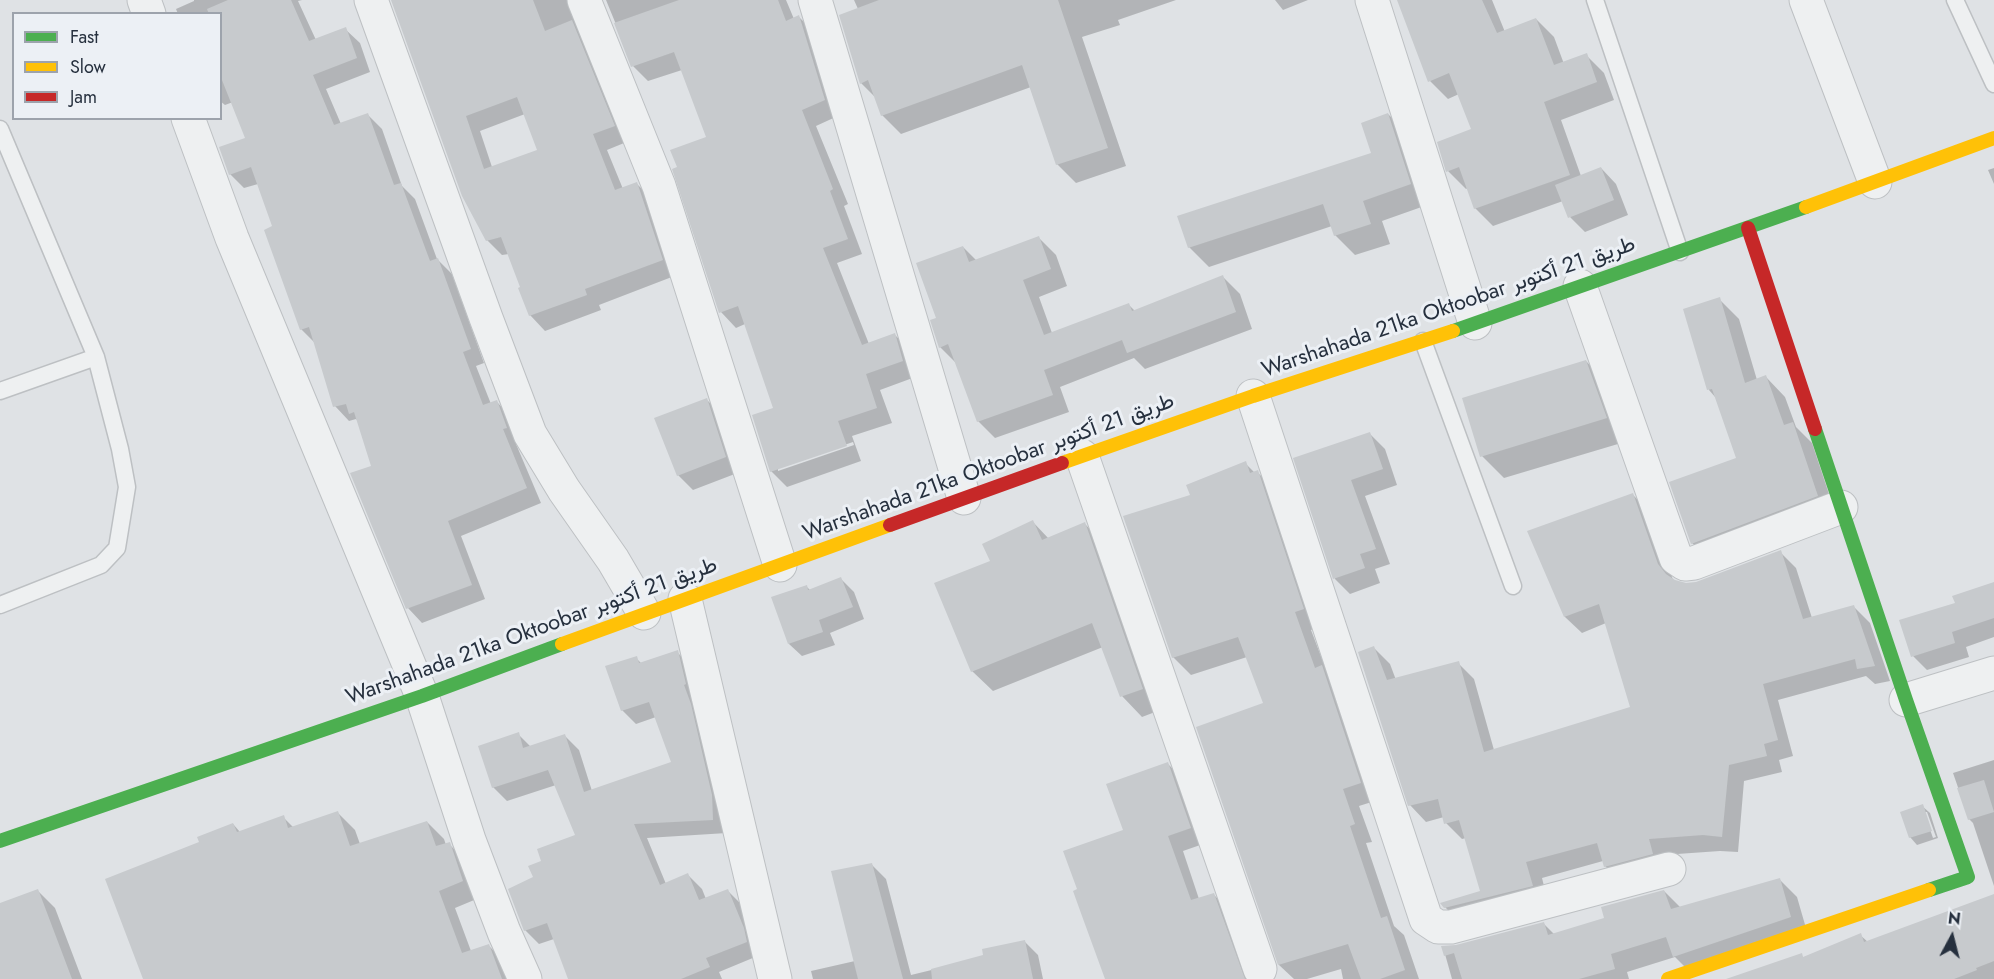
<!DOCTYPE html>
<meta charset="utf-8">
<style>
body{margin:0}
#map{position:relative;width:1994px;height:979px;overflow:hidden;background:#dfe2e5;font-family:Jost,sans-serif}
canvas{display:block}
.legend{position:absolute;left:12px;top:12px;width:210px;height:108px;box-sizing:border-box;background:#ecf0f5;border:2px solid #9da3ac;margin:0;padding:8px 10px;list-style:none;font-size:18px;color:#26303e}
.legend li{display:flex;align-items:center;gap:12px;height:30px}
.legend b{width:30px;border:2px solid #9da3ac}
.north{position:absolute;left:1922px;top:907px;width:60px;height:60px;-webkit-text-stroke:4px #ecf0f5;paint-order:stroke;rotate:7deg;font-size:16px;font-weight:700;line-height:24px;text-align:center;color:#26303e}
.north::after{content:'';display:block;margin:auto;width:21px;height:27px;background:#26303e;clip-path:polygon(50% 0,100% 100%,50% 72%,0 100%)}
</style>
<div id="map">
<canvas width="1994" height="979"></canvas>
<ul class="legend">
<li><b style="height:8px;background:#4caf50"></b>Fast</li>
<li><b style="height:8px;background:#ffc107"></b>Slow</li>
<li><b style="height:8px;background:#c62828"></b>Jam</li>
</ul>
<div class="north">N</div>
</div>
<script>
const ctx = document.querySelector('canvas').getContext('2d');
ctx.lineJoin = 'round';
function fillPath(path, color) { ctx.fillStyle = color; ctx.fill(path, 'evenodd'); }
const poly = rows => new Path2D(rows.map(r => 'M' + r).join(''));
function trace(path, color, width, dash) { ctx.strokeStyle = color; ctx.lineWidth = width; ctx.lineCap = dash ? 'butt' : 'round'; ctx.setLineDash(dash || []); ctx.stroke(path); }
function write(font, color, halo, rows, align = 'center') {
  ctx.font = font + ' Jost,Vazirmatn,sans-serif'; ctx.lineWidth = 6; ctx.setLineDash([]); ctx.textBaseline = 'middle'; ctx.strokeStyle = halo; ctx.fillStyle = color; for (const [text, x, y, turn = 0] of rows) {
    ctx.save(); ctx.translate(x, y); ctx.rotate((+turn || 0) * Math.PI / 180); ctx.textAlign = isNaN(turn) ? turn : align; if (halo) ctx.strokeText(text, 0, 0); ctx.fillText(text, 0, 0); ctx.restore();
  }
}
const shadow = poly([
 [194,0,302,0,298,1,316,40,345,29,360,43,370,72,326,89,341,124,368,115,382,129,402,186,415,199,437,259,452,274,484,363,476,366,491,404,497,402,511,417,520,442,516,444,541,503,461,536,485,599,422,623,408,608,373,467,358,421,356,419,349,421,335,406,316,344,301,329,273,226,258,184,244,188,230,174,247,139,233,102,225,105,220,101,220,14,178,14,176,9,194,1],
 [393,0,589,0,629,141,607,150,623,189,637,184,652,199,677,275,599,305,601,310,545,331,530,315,522,288,509,254,502,255,487,240],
 [525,114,539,150,492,167,480,131],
 [606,0,786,0,794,19,799,17,814,32,840,115,816,126,848,204,844,206,862,254,837,263,869,344,895,335,910,350,918,376,880,390,892,423,852,436,861,461,787,487,771,471,775,409,745,324,736,328,721,312,708,138,682,70,648,81,633,66],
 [853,442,854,445,778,471,778,468],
 [854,0,1176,0,1118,20,1120,25,1082,37,1126,166,1076,183,1057,164,1031,87,901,134,882,115,876,98,861,83,858,9],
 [1275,0,1308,0,1283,10],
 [1398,0,1492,0,1505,32,1536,19,1554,37,1564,64,1586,55,1604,73,1614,100,1561,120,1581,176,1601,168,1616,184,1628,215,1585,232,1570,217,1563,201,1493,226,1475,208,1468,188,1466,189,1448,171,1473,130,1459,94,1448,99,1430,81],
 [1388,114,1408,134,1430,204,1382,221,1390,244,1355,255,1335,235,1332,226,1209,267,1189,247,1373,154],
 [1994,168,1994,184,1988,170],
 [1039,238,1056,255,1067,286,1039,297,1052,333,1128,304,1135,311,1223,277,1240,294,1252,329,1145,369,1134,358,1060,387,1069,412,995,438,978,421,957,364,940,347,938,319,963,247,977,261],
 [1719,299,1739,319,1757,380,1766,377,1785,397,1796,427,1812,443,1836,515,1712,563,1692,543,1738,459,1716,398,1709,390],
 [1586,361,1608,384,1628,441,1504,478,1482,456],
 [706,399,722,415,740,472,693,490,678,475],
 [1370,434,1385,449,1397,485,1365,496,1390,564,1375,569,1380,583,1350,594,1335,579,1295,459],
 [1245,463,1255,473,1257,472,1275,489,1320,626,1311,630,1327,672,1339,684,1378,800,1359,806,1372,842,1366,843,1394,926,1404,935,1419,979,1343,979,1341,969,1307,979,1294,979,1279,965,1198,728,1265,704,1247,657,1191,675,1173,657,1192,496],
 [1633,495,1649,511,1673,580,1686,584,1696,583,1780,552,1796,568,1812,618,1854,607,1870,623,1890,681,1875,684,1866,676,1778,700,1793,756,1779,760,1782,772,1744,781,1738,852,1720,851,1663,855,1621,882,1605,866,1603,861,1542,878,1548,902,1461,924,1445,907,1482,892,1466,838,1462,839,1446,823,1444,817,1426,822,1410,805,1374,648,1390,664,1396,680,1458,663,1474,679,1494,750,1632,708,1606,623,1582,633,1565,617,1529,532],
 [1032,521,1049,539,1085,524,1105,545,1163,709,1142,717,1122,696,1103,647,993,691,972,671,992,562],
 [841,579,854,592,864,619,830,633,835,645,802,656,789,644,806,586,811,591],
 [1994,583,1994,637,1966,647,1969,657,1927,670,1913,656,1957,604],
 [677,652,691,666,727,833,647,838,666,884,688,875,702,889,706,899,727,890,741,904,760,955,719,972,722,979,573,979,554,939,539,944,525,930,534,878,543,862,577,835,556,785,507,801,493,787,518,734,531,747,565,736,579,750,592,791,673,763,656,717,636,724,622,710,636,658,642,664],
 [1994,760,1994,886,1973,823,1969,819,1953,773],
 [1168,764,1183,779,1206,843,1183,851,1199,899,1213,894,1229,910,1253,979,1107,979,1125,831],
 [1922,806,1930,813,1938,838,1917,845,1910,837],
 [1924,812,1927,812,1936,837,1933,838],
 [338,813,355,830,360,844,427,822,444,839,446,845,449,844,466,861,479,898,455,908,471,951,488,945,505,962,511,979,144,979,201,843,233,824,240,832,283,817,294,828],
 [872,865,886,879,911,975,985,957,1024,941,1038,955,1043,979,813,979,811,971,855,961],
 [1780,880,1797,897,1808,935,1692,974,1675,957,1627,972,1629,979,1452,979,1443,947,1456,947,1543,923,1554,934,1606,919,1664,891,1681,908],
 [38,891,55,908,82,979,0,979,0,911],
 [1994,896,1994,979,1731,979,1801,955,1804,958,1860,935,1868,942]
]);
const building = poly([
 [228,0,291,0,309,41,346,27,357,58,313,75,334,125,368,113,394,185,401,183,430,261,438,258,471,349,463,352,483,405,497,400,507,428,503,429,527,488,448,521,472,585,406,609,350,473,371,466,354,412,349,414,346,404,333,407,309,327,300,330,264,230,272,226,251,167,229,175,219,147,245,138,220,75,220,14,209,14,207,9],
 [391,0,533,0,545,31,572,20,615,126,593,134,615,190,637,182,663,260,585,289,587,295,529,316,518,288,520,287,501,237,486,241,462,196],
 [517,97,537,150,484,169,466,116],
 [679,0,778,0,786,21,799,15,825,100,802,110,833,189,830,191,848,239,823,248,862,345,895,333,903,361,866,374,877,408,838,421,847,446,770,472,752,415,773,408,738,306,719,313,672,169,677,167,670,150,706,137,674,52,631,67,614,23],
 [879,0,1058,0,1108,148,1056,165,1022,65,881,116,868,80,860,84,839,15],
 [1397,0,1482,0,1497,33,1536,18,1554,65,1587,53,1597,82,1544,102,1570,175,1474,209,1459,167,1446,172,1437,142,1471,129,1449,73,1428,82],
 [1388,113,1411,184,1363,201,1371,224,1334,236,1323,204,1188,248,1177,216,1371,153,1361,123],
 [1601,167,1614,200,1568,218,1555,185],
 [1039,236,1051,269,1023,280,1044,335,1129,303,1132,311,1223,275,1236,312,1127,353,1122,340,1044,370,1053,395,977,422,948,344,939,348,930,320,936,318,916,263,963,246,969,262],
 [1720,297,1745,383,1766,375,1784,425,1793,422,1818,496,1691,544,1669,482,1736,458,1712,389,1707,390,1683,309],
 [1586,360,1607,418,1480,457,1462,398],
 [707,398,726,457,677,476,654,418],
 [1370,432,1383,469,1351,480,1376,549,1360,554,1365,568,1333,579,1293,458],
 [1246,461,1250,473,1258,470,1304,609,1295,612,1315,668,1322,665,1361,783,1343,789,1355,824,1350,826,1381,918,1387,916,1405,970,1380,979,1361,979,1348,944,1278,965,1196,727,1263,703,1238,637,1172,658,1123,516,1190,495,1186,485],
 [1633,493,1658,564,1666,574,1675,580,1686,583,1696,582,1781,550,1803,619,1854,605,1875,666,1857,669,1855,659,1763,684,1778,740,1764,744,1767,756,1729,765,1722,837,1703,835,1649,839,1653,854,1604,867,1597,843,1526,862,1533,886,1444,908,1440,903,1480,891,1459,820,1444,824,1438,799,1408,806,1358,652,1374,646,1387,680,1459,661,1484,752,1630,707,1599,604,1564,617,1527,531],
 [1033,520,1042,540,1085,522,1143,689,1120,697,1092,623,971,672,934,583,990,561,982,544],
 [841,577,853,607,819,620,823,632,788,644,771,597,807,585,808,590],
 [1994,582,1994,618,1952,632,1955,643,1911,657,1899,620,1955,603,1952,596],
 [678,650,686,684,684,685,691,704,712,795,713,820,634,824,660,885,688,873,699,900,728,889,744,928,747,942,706,958,710,967,681,979,568,979,547,923,524,931,508,889,533,877,528,866,541,861,537,849,575,835,548,770,492,788,478,746,519,732,523,748,565,734,584,792,671,762,649,702,621,711,605,666,637,656,639,663],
 [1168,762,1191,828,1168,836,1191,900,1214,893,1245,979,1105,979,1082,916,1073,891,1077,889,1063,851,1123,830,1106,784],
 [1984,780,1994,812,1968,820,1957,788],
 [1923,804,1932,831,1909,838,1900,812],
 [338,811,350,846,427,821,436,846,450,842,463,881,439,891,462,953,489,944,502,979,143,979,105,879,199,842,197,837,233,823,237,832,284,815,288,828],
 [872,863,903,979,858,979,831,871],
 [1780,878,1791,917,1673,957,1666,937,1611,954,1615,969,1579,979,1462,979,1454,953,1444,956,1441,946,1456,945,1544,922,1548,935,1604,918,1601,907,1664,890,1671,909],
 [38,889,72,979,0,979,0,903],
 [1994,894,1994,961,1976,968,1977,970,1954,979,1726,979,1802,953,1803,957,1861,933,1864,942],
 [1025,940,1033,979,932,979,931,969,983,955,982,949]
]);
const lane = poly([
 [1595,0,1680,252],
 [1955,0,1994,84],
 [0,129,96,357,120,449,127,487,117,548,101,565,0,605],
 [1423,341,1513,586],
 [0,391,96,357]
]);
const street = poly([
 [144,0,149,14],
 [371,0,486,318,530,434,564,490,613,560,644,613],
 [584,0,659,186,780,565],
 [815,0,964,498],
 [1372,0,1475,323],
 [1806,0,1875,182],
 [188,118,232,238,422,696,469,840,504,932,525,979],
 [1580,286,1676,558,1685,564,1694,563,1841,507],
 [1253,396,1426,919,1438,927,1451,927,1669,869],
 [1082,456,1260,969],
 [685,599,775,979],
 [1906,700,1994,673]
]);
const fast = poly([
 [1453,331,1806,207],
 [1815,429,1906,700,1968,877,1929,890],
 [0,841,422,696,562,644]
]);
const slow = poly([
 [1806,207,1994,138],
 [1062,463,1253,396,1453,331],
 [562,644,890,525],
 [1668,979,1929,890]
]);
const jam = poly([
 [1748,228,1815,429],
 [890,525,1062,463]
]);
const streetNames = [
 ["Warshahada 21ka Oktoobar طريق 21 أكتوبر",1449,308,-19],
 ["Warshahada 21ka Oktoobar طريق 21 أكتوبر",989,468,-20],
 ["Warshahada 21ka Oktoobar طريق 21 أكتوبر",532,632,-20]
];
fillPath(shadow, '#0003');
fillPath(building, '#c7cacd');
trace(lane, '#bdc0c3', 19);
trace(street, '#bdc0c3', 35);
trace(lane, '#eef0f1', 16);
trace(street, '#eef0f1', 33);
trace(fast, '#4caf50', 14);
trace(slow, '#ffc107', 14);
trace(jam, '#c62828', 14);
write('22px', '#26303e', '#ecf0f5', streetNames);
</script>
